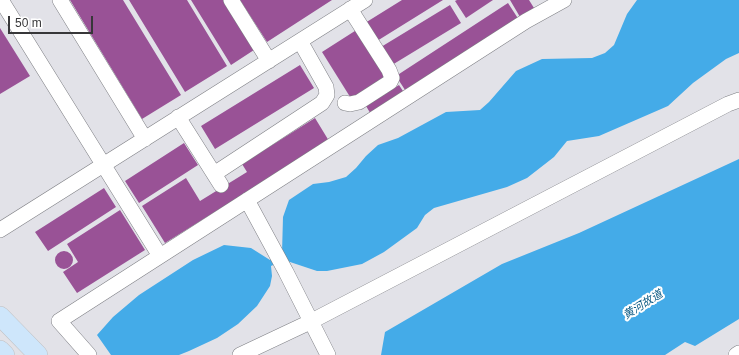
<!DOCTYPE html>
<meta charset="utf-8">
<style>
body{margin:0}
#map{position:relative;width:739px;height:355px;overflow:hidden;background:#e2e2e8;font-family:Arial,sans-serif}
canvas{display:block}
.scale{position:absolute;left:8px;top:16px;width:85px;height:18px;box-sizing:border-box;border:2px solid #373739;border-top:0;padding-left:5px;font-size:12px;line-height:14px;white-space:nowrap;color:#373739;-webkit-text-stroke:3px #fff;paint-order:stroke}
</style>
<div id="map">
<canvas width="739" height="355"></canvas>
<div class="scale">50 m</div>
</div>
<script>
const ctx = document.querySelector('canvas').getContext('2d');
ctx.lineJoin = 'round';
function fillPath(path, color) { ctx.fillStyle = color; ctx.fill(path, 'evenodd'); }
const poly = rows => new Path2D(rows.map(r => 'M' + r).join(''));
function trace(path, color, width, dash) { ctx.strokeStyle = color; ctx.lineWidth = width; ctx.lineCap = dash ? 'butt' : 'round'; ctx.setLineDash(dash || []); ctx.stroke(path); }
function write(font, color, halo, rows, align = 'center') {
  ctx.font = font + ' Arial,"Noto Sans SC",sans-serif'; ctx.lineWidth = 4; ctx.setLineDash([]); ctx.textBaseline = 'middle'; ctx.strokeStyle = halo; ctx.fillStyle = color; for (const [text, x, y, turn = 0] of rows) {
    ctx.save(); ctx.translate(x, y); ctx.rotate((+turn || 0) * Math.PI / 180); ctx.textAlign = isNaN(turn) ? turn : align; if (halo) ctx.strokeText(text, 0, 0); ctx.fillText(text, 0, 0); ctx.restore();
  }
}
const water = poly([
 [637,0,739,0,739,53,726,59,693,83,668,106,599,136,567,141,554,157,527,178,507,187,434,208,425,215,417,228,384,252,362,264,327,271,317,271,284,260,271,266,272,276,270,286,257,306,238,324,217,338,189,351,179,355,111,355,97,335,113,317,139,295,193,260,224,245,251,248,270,260,282,253,283,217,289,200,313,184,329,182,346,177,356,168,366,156,378,145,398,138,446,112,480,110,489,102,516,71,542,59,592,58,605,53,614,45,627,14],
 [739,159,739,319,695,346,685,342,665,355,381,355,385,332,502,264,579,233]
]);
const building = poly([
 [70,0,123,0,181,95,142,119],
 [129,0,187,0,227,66,185,92],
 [191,0,223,0,254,50,231,65],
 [240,0,332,0,267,42],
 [402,0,443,0,377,41,365,23],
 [457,0,493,0,466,18,455,1],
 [510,0,529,0,534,8,520,17],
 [508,3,519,20,407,93,396,76],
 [450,5,461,23,392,65,381,47],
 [0,28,30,76,0,94],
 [358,29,388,77,352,100,322,52],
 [300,65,314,88,215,149,201,126],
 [399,85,405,94,372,116,366,106],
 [315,118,329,141,165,243,142,206,186,178,200,201,247,172,242,164],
 [184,143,198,165,139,203,125,181],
 [104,188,116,207,48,251,35,232],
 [120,210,145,250,77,293,63,272,78,262,67,244],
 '55 260a9 9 0 1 1 18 0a9 9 0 1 1-18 0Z'
]);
const minor = poly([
 [1,0,160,256],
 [60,0,145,139],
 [231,0,269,61],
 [345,103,350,104,359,102,390,82,392,78,389,70,350,9],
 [178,117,221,185],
 [214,174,322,103,327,95,326,87,300,41],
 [247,200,286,272,328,355],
 [0,230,365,0],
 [89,355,59,321,526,21,564,0],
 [240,355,310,322,728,104,739,100],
 [736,355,739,353]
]);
const major = poly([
 [0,316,38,355],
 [0,350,5,355]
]);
const waterNames = [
 ["黄河故道",643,305,-32]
];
fillPath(water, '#44abe8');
fillPath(building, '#995296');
trace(minor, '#7e7f84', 16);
trace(major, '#bfbfc0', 20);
trace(minor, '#fff', 15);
trace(major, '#cee6fb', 19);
write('italic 11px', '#105d86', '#fff', waterNames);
</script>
